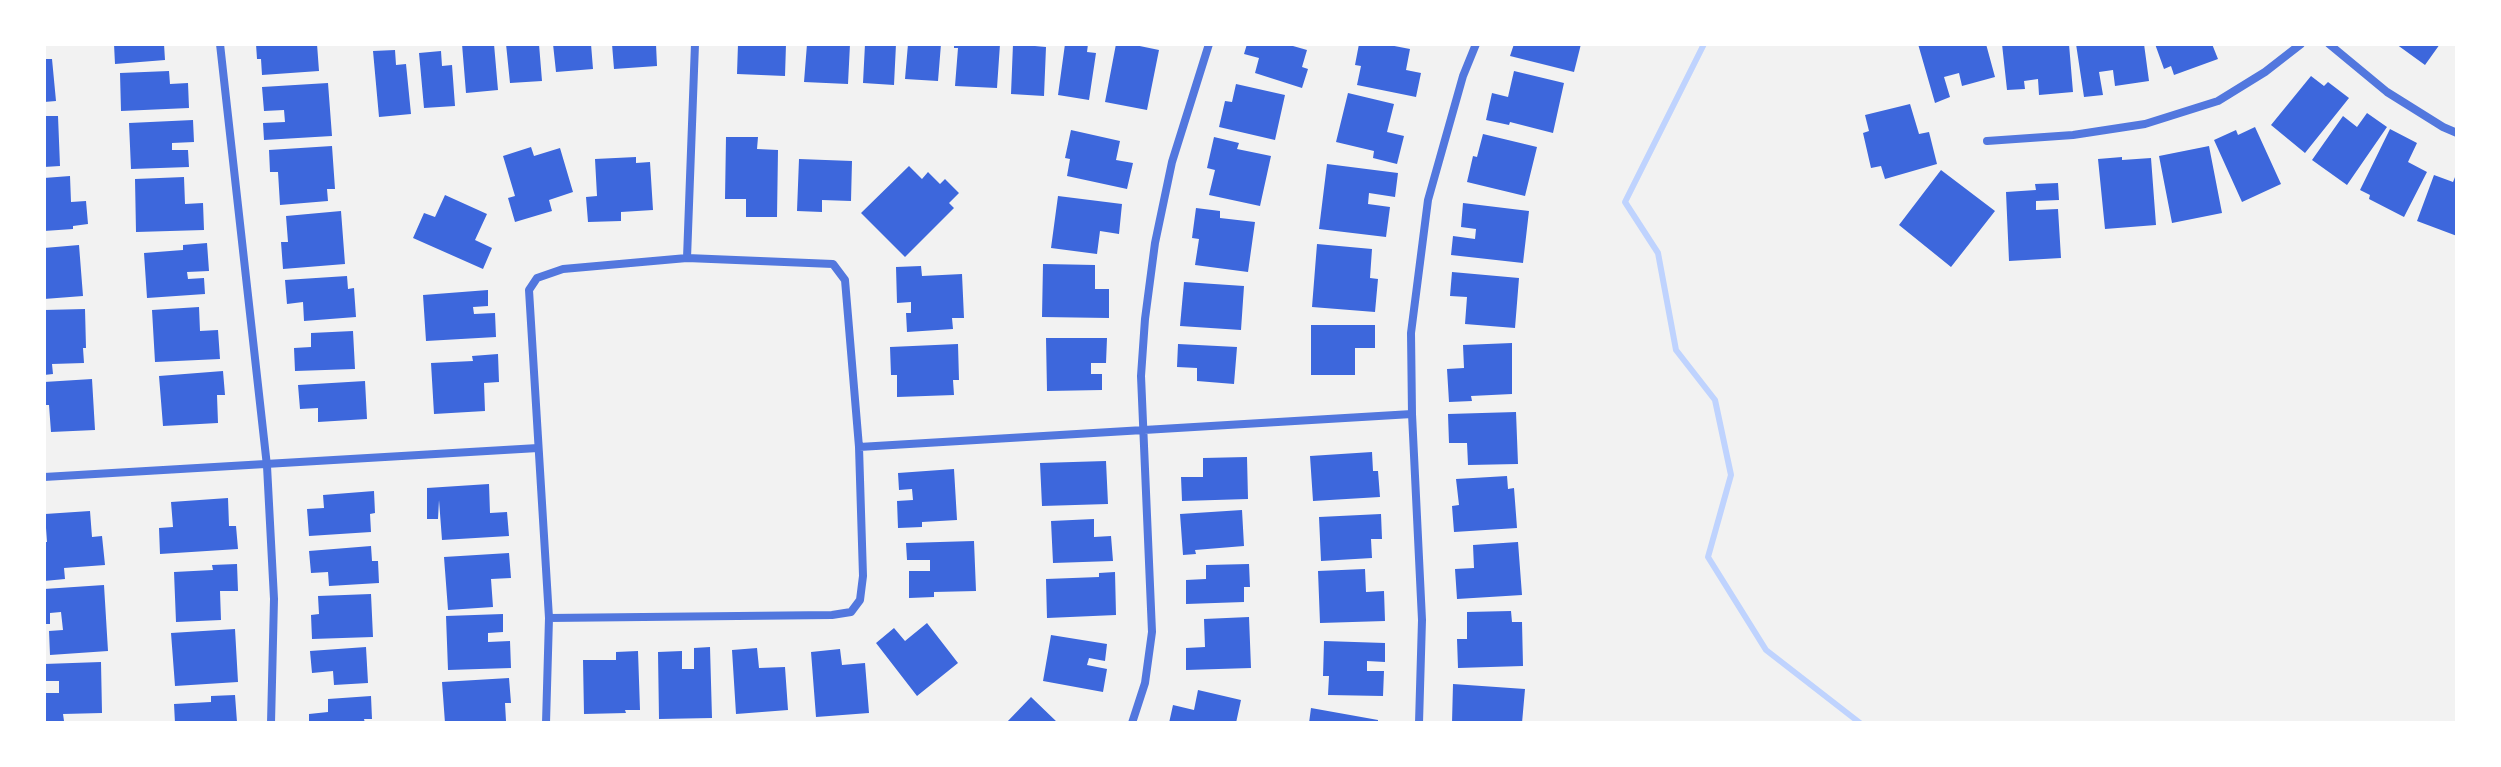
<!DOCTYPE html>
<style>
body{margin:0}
#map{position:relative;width:2501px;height:767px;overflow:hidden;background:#f2f2f2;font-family:Rubik,sans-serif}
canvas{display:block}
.frame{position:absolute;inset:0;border:46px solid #fff;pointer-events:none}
</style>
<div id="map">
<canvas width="2501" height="767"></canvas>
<div class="frame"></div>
</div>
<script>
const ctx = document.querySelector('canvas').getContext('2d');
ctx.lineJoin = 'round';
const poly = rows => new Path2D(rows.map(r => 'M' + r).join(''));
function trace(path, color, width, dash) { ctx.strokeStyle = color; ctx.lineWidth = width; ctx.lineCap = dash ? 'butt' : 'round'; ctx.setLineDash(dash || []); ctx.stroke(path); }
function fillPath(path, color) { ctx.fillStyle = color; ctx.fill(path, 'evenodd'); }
const stream = poly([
 [1704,44,1625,202,1658,253,1676,350,1715,400,1731,475,1708,557,1766,650,1860,723]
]);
const building = poly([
 [114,44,164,44,165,60,115,64],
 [256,44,317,44,319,71,262,75,261,59,257,59],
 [462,44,494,44,498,90,466,93],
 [506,44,539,44,542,81,510,83],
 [553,44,591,44,593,69,556,72],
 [612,44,656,44,657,66,614,69],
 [738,44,786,44,785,76,737,74],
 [807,44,850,44,848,84,804,82],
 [865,44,896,44,894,85,863,83],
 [908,44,941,44,938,81,905,79],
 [954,44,1000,44,997,88,955,86,958,48,954,48],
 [1013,44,1046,47,1044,96,1011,94],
 [1065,44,1088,44,1087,52,1096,53,1089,100,1058,95],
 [1116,44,1130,44,1159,50,1147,110,1105,102],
 [1247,44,1286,44,1307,50,1302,67,1308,69,1302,88,1255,73,1259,58,1244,54],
 [1359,44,1384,44,1410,49,1406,70,1421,73,1416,97,1357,85,1361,66,1355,65],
 [1514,44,1581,44,1574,72,1510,56],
 [1918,44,1986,44,1995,77,1962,86,1959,73,1944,77,1950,97,1935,103],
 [2002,44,2069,44,2073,92,2039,95,2038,79,2024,81,2025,89,2007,90],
 [2076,44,2144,44,2149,81,2115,86,2113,70,2099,72,2103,95,2084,97],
 [2155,44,2212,44,2218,59,2174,75,2171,66,2164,69],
 [2396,44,2440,44,2425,65],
 [395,50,396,65,406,64,411,114,379,117,373,51],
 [441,51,442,66,452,65,455,106,424,108,419,53],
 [44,59,52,59,56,101,44,102],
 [169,71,170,84,188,83,189,108,121,111,120,73],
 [1514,71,1564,83,1553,133,1510,122,1509,125,1486,120,1492,93,1508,97],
 [2311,76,2324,86,2328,82,2349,98,2305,153,2271,125],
 [328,83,332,136,264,140,263,123,285,122,284,110,264,111,262,87],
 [1236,84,1285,95,1275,140,1219,127,1225,101,1232,102],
 [1348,93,1394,104,1387,132,1404,136,1397,164,1373,158,1374,151,1336,142],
 [1910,104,1919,134,1929,132,1937,164,1885,179,1881,166,1871,168,1863,133,1869,131,1865,115],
 [2367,113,2387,127,2347,185,2312,160,2343,116,2357,127],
 [44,116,58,116,60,166,44,167],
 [193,120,194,142,172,143,172,150,188,150,189,167,131,169,129,123],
 [2255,127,2281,184,2242,202,2214,140,2236,130,2238,135],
 [2390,129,2417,143,2408,162,2427,172,2404,217,2369,199,2370,195,2360,190],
 [1071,130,1120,141,1116,160,1133,163,1127,189,1067,176,1070,159,1065,158],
 [1483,134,1537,147,1525,196,1467,182,1473,156,1477,157],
 [726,137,758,137,757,149,778,150,777,217,746,217,746,199,725,199],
 [1214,137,1239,143,1237,149,1271,156,1260,206,1209,195,1215,170,1207,168],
 [332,146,335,189,327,189,328,201,280,205,278,172,270,172,269,150],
 [2209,146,2222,213,2172,223,2159,156],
 [531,147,534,156,560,148,573,192,549,200,552,211,515,222,508,198,515,196,503,156],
 [636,157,636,163,650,162,653,210,621,212,621,221,588,222,586,197,597,196,595,159],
 [2122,157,2122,160,2151,158,2156,225,2105,229,2098,159],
 [799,159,852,161,851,201,822,200,822,212,797,211],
 [1327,164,1398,173,1395,197,1369,193,1368,204,1390,207,1386,237,1319,229],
 [909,166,922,179,928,172,940,184,945,179,959,193,949,203,954,208,905,257,861,213],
 [1941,170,1995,211,1951,267,1899,225],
 [2457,172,2457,236,2417,221,2434,175,2453,182],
 [70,176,71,202,86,201,88,224,73,226,73,229,44,231,44,178],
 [184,177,185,204,203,203,204,230,136,232,135,179],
 [2058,183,2059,200,2036,201,2036,210,2058,209,2061,258,2009,261,2006,192,2036,190,2035,184],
 [445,195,487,214,475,240,492,248,483,269,413,238,424,213,435,217],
 [1058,196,1122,204,1119,234,1100,231,1097,254,1051,248],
 [1463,203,1529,211,1523,263,1451,255,1453,236,1475,239,1476,229,1461,227],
 [1196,208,1220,211,1220,218,1255,222,1248,272,1195,265,1199,239,1192,238],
 [341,211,345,264,283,269,281,242,288,242,286,216],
 [207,243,209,271,187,272,188,279,204,278,205,294,147,298,144,253,183,250,183,245],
 [1317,244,1372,249,1370,278,1378,279,1375,312,1312,307],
 [79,245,83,296,44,299,44,248],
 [1043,264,1095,265,1095,289,1109,289,1109,318,1042,317],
 [921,266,922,276,962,274,964,318,952,318,953,329,907,332,906,313,911,313,911,302,897,303,896,267],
 [1452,272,1519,278,1515,328,1465,324,1467,297,1450,296],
 [347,276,348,289,354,288,356,317,304,321,303,302,287,304,285,280],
 [1184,282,1244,286,1241,330,1180,326],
 [488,290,488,306,473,307,474,314,495,313,496,337,426,341,423,295],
 [199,307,200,331,218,330,220,359,155,362,152,310],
 [85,309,86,348,83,348,84,363,52,364,53,374,44,375,44,310],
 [1311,325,1375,325,1375,348,1355,348,1355,375,1311,375],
 [353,331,355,369,295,371,294,348,311,347,311,333],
 [1046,338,1107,338,1106,363,1091,363,1091,374,1102,374,1102,390,1047,391],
 [1512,343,1512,394,1471,396,1472,401,1449,402,1447,369,1464,368,1463,345],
 [958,344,959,380,953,380,954,395,897,397,897,375,891,375,890,347],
 [1178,344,1237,347,1234,384,1197,381,1197,368,1177,367],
 [498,354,499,382,484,383,485,411,434,414,431,363,473,361,472,356],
 [223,371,225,395,217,395,218,423,163,426,159,376],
 [92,379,95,430,51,432,49,405,44,405,44,382],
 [365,381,367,419,318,422,318,408,300,409,298,385],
 [1516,412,1518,464,1468,465,1467,443,1449,443,1448,414],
 [1372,452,1373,471,1378,471,1380,497,1313,501,1310,456],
 [1247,457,1248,499,1182,501,1181,477,1203,477,1203,458],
 [1106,461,1108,504,1042,506,1040,463],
 [954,469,957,520,922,522,922,527,898,528,897,501,913,500,912,489,899,490,898,473],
 [1507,476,1508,489,1514,488,1517,528,1454,532,1452,506,1459,505,1456,479],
 [489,484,490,513,507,512,509,536,442,540,439,500,438,519,427,519,427,488],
 [374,491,375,513,370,514,371,532,309,536,307,509,324,508,323,495],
 [228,498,229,526,236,526,238,549,160,554,159,528,173,527,171,502],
 [1242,510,1244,546,1195,550,1196,554,1183,555,1180,514],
 [90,511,92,537,102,536,105,565,64,568,65,579,44,581,44,542,47,542,45,514],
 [1381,514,1382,539,1371,539,1372,558,1321,561,1319,517],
 [1094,519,1094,537,1111,536,1113,561,1053,563,1051,521],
 [974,541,976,591,934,592,934,597,909,598,909,571,930,571,930,560,907,560,906,543],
 [1518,542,1522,595,1457,599,1455,569,1474,568,1473,545],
 [371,546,372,561,378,561,379,583,329,586,328,572,311,573,309,551],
 [509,553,511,578,491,579,493,607,448,610,444,557],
 [237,564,238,591,220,591,221,620,176,622,174,572,213,570,212,565],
 [1249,564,1250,587,1244,587,1244,602,1186,604,1186,580,1206,579,1206,565],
 [1365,569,1366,592,1384,591,1385,621,1320,623,1318,571],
 [1115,572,1116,615,1047,618,1046,579,1099,577,1099,573],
 [104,585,108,651,50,655,49,631,63,630,61,612,50,613,50,624,44,624,44,589],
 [371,594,373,637,312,639,311,615,319,614,318,596],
 [1511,611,1512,622,1522,622,1523,666,1458,668,1457,639,1467,639,1467,612],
 [503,614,503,632,488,633,488,642,510,641,511,668,448,670,446,616],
 [1249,617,1251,668,1186,670,1186,648,1205,647,1204,619],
 [927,623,958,663,917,696,876,643,894,628,905,641],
 [235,629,238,682,175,686,171,633],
 [1051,635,1107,644,1105,661,1089,658,1087,665,1107,669,1103,692,1043,681],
 [1324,641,1385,643,1385,662,1367,661,1367,671,1384,671,1383,696,1328,695,1329,676,1323,676],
 [366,647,368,683,334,685,333,671,312,673,310,651],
 [710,647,712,718,659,719,658,652,682,651,682,669,694,669,694,648],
 [757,648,759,668,785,667,788,710,736,714,732,650],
 [840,649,842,665,865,663,869,713,816,717,811,652],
 [638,651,640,710,625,710,626,713,584,714,583,660,616,660,616,652],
 [101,662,102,713,63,714,64,721,44,721,44,693,59,693,59,681,44,681,44,664],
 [509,678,511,703,505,703,506,721,445,723,442,682],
 [1453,684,1525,689,1522,723,1452,723],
 [1198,690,1241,700,1236,723,1169,723,1173,705,1194,710],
 [235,695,237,722,175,723,174,704,211,702,211,696],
 [371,696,372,719,364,719,365,723,309,723,309,714,328,712,328,699],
 [1031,697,1058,723,1006,723],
 [1311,708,1378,720,1378,723,1309,723]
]);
const minor = poly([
 [220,44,267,466,274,599,271,723],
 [2329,44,2387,92,2443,127,2457,133],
 [1987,141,2073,135,2145,124,2218,101,2265,72,2301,44],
 [687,258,695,44],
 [859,447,1412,414],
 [44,477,538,448],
 [546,723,549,618,529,290,537,278,563,269,687,258,833,264,845,280,859,447,863,576,860,600,851,612,832,615,549,618],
 [1132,723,1145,683,1152,632,1141,376,1145,319,1155,243,1172,162,1209,44],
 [1419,723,1422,620,1412,414,1411,333,1428,200,1463,76,1476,44]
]);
trace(stream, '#bfd3fe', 6);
fillPath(building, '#3d67dc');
trace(minor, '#5277de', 8);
</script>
